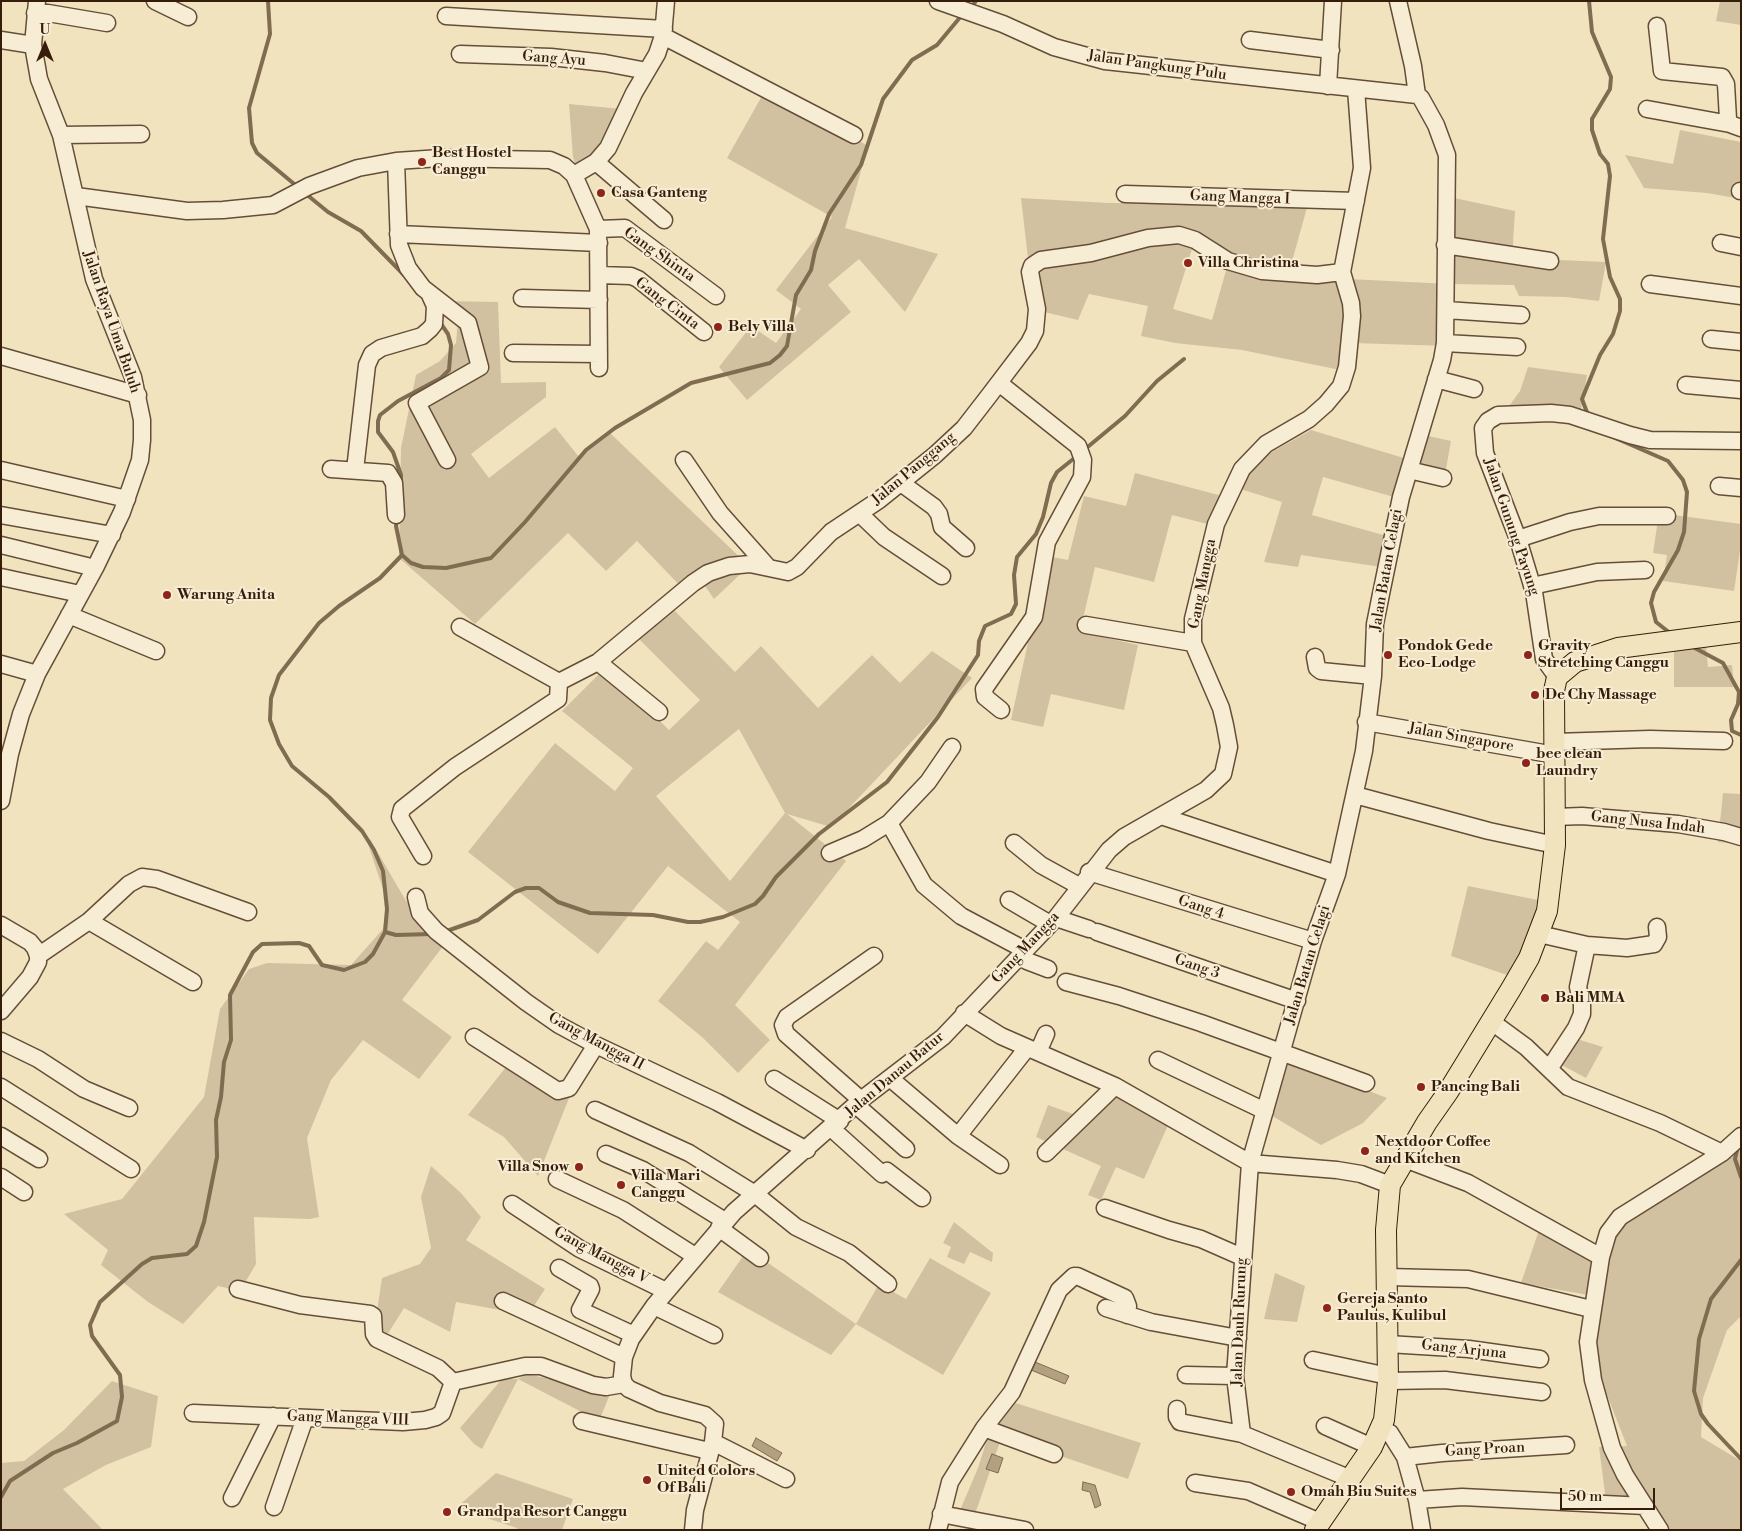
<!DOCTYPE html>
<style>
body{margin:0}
#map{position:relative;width:1742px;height:1531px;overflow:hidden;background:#f2e3bf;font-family:"Libre Bodoni",serif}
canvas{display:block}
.frame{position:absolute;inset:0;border:2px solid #361d0a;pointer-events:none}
.north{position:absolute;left:20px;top:20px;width:50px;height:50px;-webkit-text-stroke:4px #f7edd5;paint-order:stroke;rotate:0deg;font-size:14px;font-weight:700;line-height:20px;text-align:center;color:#361d0a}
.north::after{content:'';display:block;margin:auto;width:18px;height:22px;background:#361d0a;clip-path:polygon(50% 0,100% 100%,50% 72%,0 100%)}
.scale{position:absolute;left:1560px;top:1488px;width:95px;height:22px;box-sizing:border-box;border:2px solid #361d0a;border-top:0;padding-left:6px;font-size:15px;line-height:18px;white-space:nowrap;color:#361d0a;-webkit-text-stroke:4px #f7edd5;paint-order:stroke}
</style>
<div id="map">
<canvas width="1742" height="1531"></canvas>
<div class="frame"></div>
<div class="north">U</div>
<div class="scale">50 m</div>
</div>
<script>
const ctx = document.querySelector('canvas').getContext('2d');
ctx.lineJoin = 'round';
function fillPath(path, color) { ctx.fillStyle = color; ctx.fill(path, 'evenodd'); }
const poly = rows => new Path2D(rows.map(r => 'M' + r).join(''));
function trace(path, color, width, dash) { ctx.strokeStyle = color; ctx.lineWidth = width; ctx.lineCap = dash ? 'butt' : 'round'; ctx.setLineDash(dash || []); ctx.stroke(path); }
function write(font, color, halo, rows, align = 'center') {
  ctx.font = font + ' "Libre Bodoni",serif'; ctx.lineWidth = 4; ctx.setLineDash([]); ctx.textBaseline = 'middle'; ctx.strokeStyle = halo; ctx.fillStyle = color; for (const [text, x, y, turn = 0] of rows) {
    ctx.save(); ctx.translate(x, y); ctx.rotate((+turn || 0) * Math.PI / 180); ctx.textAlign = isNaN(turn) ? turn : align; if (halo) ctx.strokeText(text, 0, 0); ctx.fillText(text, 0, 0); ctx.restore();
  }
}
const green = poly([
 [1720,1,1741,1,1741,25,1716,21],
 [767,87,868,146,845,228,938,254,905,312,859,259,828,285,851,312,747,400,719,367,751,326,776,343,801,309,776,290,832,217,727,158],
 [569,104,632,110,581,180,573,157],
 [1680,130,1741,142,1741,199,1707,193,1644,188,1625,155,1673,164],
 [1445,196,1515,211,1512,258,1606,262,1599,301,1566,297,1519,296,1514,285,1450,284,1447,346,1352,343,1350,372,1242,350,1175,343,1141,336,1148,306,1089,294,1078,320,1040,311,1029,267,1021,198,1108,203,1308,204,1288,276,1449,284],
 [1192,249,1229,260,1212,320,1173,309],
 [444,301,498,302,501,383,546,382,546,397,471,454,489,478,555,427,579,457,610,433,749,566,714,599,703,583,687,593,637,541,606,571,568,533,475,624,399,558,401,448,416,375,440,361,456,343,458,320],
 [1528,367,1587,375,1579,421,1501,417,1520,391],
 [1311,430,1407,459,1424,435,1451,441,1443,486,1405,479,1401,499,1323,477,1312,515,1394,538,1388,568,1301,555,1298,567,1264,562,1282,502,1234,487,1265,456],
 [1135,473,1230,498,1223,528,1172,515,1154,582,1095,567,1080,632,1138,645,1124,710,1051,694,1043,727,1011,720,1047,556,1068,560,1084,496,1126,506],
 [1659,513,1741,524,1741,544,1734,591,1663,581,1667,555,1653,553],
 [668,604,735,672,761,646,818,708,872,655,900,683,932,651,972,678,831,827,787,814,846,861,735,1005,770,1040,738,1073,702,1037,658,1001,706,941,718,950,740,922,668,866,598,954,468,852,555,743,615,791,633,768,562,711,606,667,669,730,700,700,637,637],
 [739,729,785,813,730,881,656,796],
 [1705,637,1708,667,1732,665,1734,687,1674,687,1674,645],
 [1741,785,1741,844,1718,842,1723,793,1740,794],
 [370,839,406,901,447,941,402,1000,452,1037,419,1079,363,1040,331,1080,307,1138,319,1217,310,1219,254,1217,256,1264,240,1291,218,1286,183,1324,148,1302,101,1265,108,1250,64,1214,122,1199,204,1097,220,1009,249,969,267,963,351,965,383,929,387,901,368,844],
 [1468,886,1543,901,1516,978,1451,956],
 [1567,1036,1603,1047,1586,1078,1556,1062],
 [1281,1057,1387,1098,1363,1123,1321,1145,1264,1111],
 [506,1067,573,1088,538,1176,504,1137,468,1115],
 [1105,1089,1173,1114,1144,1179,1116,1167,1101,1200,1088,1195,1101,1166,1036,1137,1048,1105,1092,1121],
 [1741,1139,1741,1316,1727,1330,1703,1398,1701,1437,1741,1461,1741,1530,1660,1530,1634,1505,1606,1501,1599,1447,1627,1446,1603,1385,1590,1371,1588,1295,1521,1283,1539,1230,1598,1254,1640,1204],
 [431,1166,461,1193,481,1217,466,1240,545,1289,528,1315,456,1302,450,1332,404,1308,382,1343,372,1343,382,1278,420,1264,431,1248,421,1197],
 [954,1222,993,1253,992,1262,970,1252,964,1264,947,1257,951,1247,943,1243],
 [748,1249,856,1324,879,1284,906,1299,930,1258,991,1293,943,1375,856,1324,831,1355,718,1292],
 [1275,1273,1305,1286,1297,1322,1264,1319],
 [527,1374,605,1391,615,1382,599,1421,518,1379,482,1449,474,1444,460,1428,502,1379,518,1379],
 [112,1381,158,1396,151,1447,106,1465,63,1489,103,1530,1,1530,1,1463,24,1461,64,1430],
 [1000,1398,1141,1443,1128,1479,1002,1436,972,1523,955,1522,978,1468],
 [496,1473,573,1499,562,1530,517,1530,517,1528,456,1508]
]);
const water = poly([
 [1035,1362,1069,1376,1065,1384,1031,1370,1035,1362],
 [756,1438,782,1453,777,1461,752,1446,756,1438],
 [992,1454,1003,1458,998,1473,986,1469,992,1454],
 [1083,1482,1095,1485,1101,1505,1095,1508,1090,1492,1082,1490,1083,1482]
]);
const stream = poly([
 [268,1,270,34,249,108,252,143,257,153,299,188],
 [971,7,976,1],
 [306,194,328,212,361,231,404,275],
 [1588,415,1582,399,1600,355,1613,334,1620,311,1620,299,1610,277,1603,239,1610,176,1608,164,1600,154,1592,130,1592,119,1610,89,1611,77,1592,32,1589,1],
 [1613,437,1668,461,1683,480,1687,492,1684,532,1678,550,1654,592,1651,603,1656,622,1670,633],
 [1084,450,1125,416,1157,381,1184,359],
 [401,484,401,475,393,452,378,432,378,421,380,415,398,401,441,378,449,370,451,345,448,334,439,321],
 [402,555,411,563,423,567,446,568,491,558,525,522,586,450,615,428,691,383,770,363,780,355,787,346,796,295,811,270,815,251,829,214,861,165,883,99,912,60,937,45,962,15],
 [1691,646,1723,663,1739,692,1738,704,1731,720,1732,731,1741,735],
 [385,932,396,935,432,934],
 [444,932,478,920,515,892,526,888,539,888,558,902,590,913,653,915,688,922,700,922,723,917,755,904,763,896,776,877,819,834,887,782,938,717,978,655,979,641,985,626,1011,614,1016,604,1014,575,1017,557,1036,534,1043,517,1051,483,1057,472,1077,456],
 [1738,1146,1735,1159,1741,1177],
 [1741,1260,1711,1299,1699,1339,1694,1391,1701,1414,1708,1424,1741,1459],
 [1,1497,10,1481,53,1453,77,1443,117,1421,122,1397,120,1375,92,1336,90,1325,100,1302,142,1264,152,1258,187,1254,196,1246,204,1222,217,1157,216,1120,221,1097,224,1062,231,1040,230,995,253,952,262,944,299,943,309,946,322,965,344,970,365,962,373,954,385,932,387,909,383,871,374,850,362,831,329,797,292,766,279,744,270,720,271,698,279,675,319,623,339,606,380,578,402,555,396,526,397,518]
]);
const minor = poly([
 [155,1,188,17],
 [938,1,1003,24,1054,47,1105,61,1417,95],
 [1398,1,1413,66,1417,95],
 [35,13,48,13,107,23],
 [446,16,664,29],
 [1657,26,1662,71,1722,77,1726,84,1728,119,1730,124,1741,128],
 [663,36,854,135],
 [1,40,33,45],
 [1250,40,1331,50],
 [460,54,551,57,605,63,647,71],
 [1328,86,1333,1],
 [1647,109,1730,124],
 [61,135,141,134],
 [396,161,399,245,408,268,423,288,468,323,480,367,417,403,447,460],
 [596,162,664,220],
 [574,175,596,162,608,148,634,93,657,54,663,36,666,1],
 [1740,191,1741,191],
 [1125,194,1356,201],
 [76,196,187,211,223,210,273,205,309,186,358,168,396,161,440,158,550,160,564,166,574,175,598,229,599,368],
 [598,229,625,228,716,296],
 [398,234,599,243],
 [1721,243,1741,247],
 [1445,245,1550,261],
 [599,275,631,276,638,279,704,332],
 [1650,284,1741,296],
 [522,298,599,300],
 [1446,310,1521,315],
 [1711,339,1741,342],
 [1445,343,1517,347],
 [513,353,599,354],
 [1,356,138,395],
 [1436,379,1474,389],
 [999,383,1078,446,1083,460,1082,477,1047,542,1034,617,984,689,985,697,1001,710],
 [1686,385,1741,390],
 [684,460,720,513,768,567],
 [331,469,388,473,394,483,396,515],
 [1,470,127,499],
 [355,470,367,365,372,354,381,348,422,336,430,329,434,324,435,306,430,295],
 [1409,470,1443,478],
 [901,483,934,507,939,514,942,527,966,548],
 [1719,486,1741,488],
 [859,513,884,537,942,576],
 [1,515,112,535],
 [1518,539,1570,522,1599,516,1667,516],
 [1,545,95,568],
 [1,577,80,594],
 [1532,586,1597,572,1645,570],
 [69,615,156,651],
 [1086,625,1193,643],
 [460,627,559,682,598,662,693,583,708,573,729,566,750,564,788,572,797,567,831,532,879,500,935,455,964,428,988,397,1029,343,1035,331,1037,309,1030,272,1032,266,1041,260,1091,253,1148,238,1179,235,1195,240,1228,261,1262,271,1317,275,1342,272],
 [1315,657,1317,668,1321,671,1373,676],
 [598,662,659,712],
 [1,664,37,674],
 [1557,677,1544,659,1534,592,1518,539,1485,453,1483,428,1488,421,1498,415,1551,413,1570,415,1630,435,1650,440,1741,441],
 [1366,722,1555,755],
 [1555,742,1650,739,1724,741],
 [1355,795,1489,831,1555,845],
 [1,801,10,754,21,714,37,674,95,568,122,512,140,460,142,440,142,420,133,377,94,279,61,135,39,79,33,45,37,1],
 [1161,816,1337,874],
 [1555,817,1582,816,1678,824,1724,832,1741,837],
 [889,823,924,885,961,916,1025,950],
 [1014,843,1041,865,1079,886],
 [830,853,863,839,889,823,928,782,952,747],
 [423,856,400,817,402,809,455,767,558,699,559,682],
 [1089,872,1313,941],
 [416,897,420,913,436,931,526,1002,559,1025,596,1045,717,1102,807,1150],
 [1009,900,1050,924],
 [1056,918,1089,929],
 [89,921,193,982],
 [1,925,30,942,35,948,38,956,38,962,30,977,1,1011],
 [1097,932,1297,1001],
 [1539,934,1587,945,1627,948,1654,944,1658,937,1657,927],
 [1021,955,1027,961,1048,969],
 [38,956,89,921,129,884,142,877,157,879,248,912],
 [1066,982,1119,996,1201,1023,1366,1083],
 [964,1013,1001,1036,1115,1086,1250,1163,1337,1170,1361,1174,1390,1185],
 [1492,1022,1526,1047,1568,1087,1660,1123,1722,1153],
 [474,1037,558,1091,569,1088,596,1045],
 [1,1041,38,1059,84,1089,129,1108],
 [1038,1052,1046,1034],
 [1158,1060,1265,1111],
 [1549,1069,1576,1028,1582,1014,1582,1004,1578,987,1587,945],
 [774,1079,840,1121],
 [891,1079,958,1136,1000,1165],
 [1,1087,131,1169],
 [861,1100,786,1034,783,1025,787,1017,874,956],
 [856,1105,906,1149],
 [595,1110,689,1153,755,1194,796,1227,849,1253,888,1284],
 [831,1128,882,1174,887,1171,922,1198],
 [1,1136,39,1159],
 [958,1136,1027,1048],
 [1046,1153,1115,1086],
 [606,1154,643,1170,725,1221],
 [1405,1159,1468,1183,1601,1257],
 [1,1177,24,1192],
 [557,1179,623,1210,695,1256],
 [512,1204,580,1249,666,1291],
 [1105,1208,1169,1230,1201,1239,1242,1257],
 [719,1228,760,1258],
 [559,1268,590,1286,591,1289,580,1310,634,1335],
 [1077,1276,1125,1298,1128,1306,1127,1315],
 [1387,1277,1468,1279,1591,1309],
 [238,1289,300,1305,370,1314,373,1316,374,1334,377,1339,438,1368,453,1382],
 [503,1301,624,1357],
 [654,1306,714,1335],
 [1106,1308,1151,1322,1238,1338],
 [1388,1344,1469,1349,1540,1359],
 [1313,1360,1388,1376],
 [1186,1375,1235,1376],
 [1388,1381,1445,1380,1542,1392],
 [1177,1409,1177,1417,1180,1422,1242,1434,1351,1479],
 [193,1413,403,1422,425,1420,436,1417,442,1413,453,1382,525,1366,541,1366,593,1385,606,1387,624,1384],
 [582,1421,709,1451],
 [1325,1426,1372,1447],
 [984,1428,1054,1454],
 [1382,1428,1390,1433,1405,1457,1417,1500,1422,1530],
 [1242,1434,1235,1376,1250,1163,1313,941,1337,874,1364,751,1373,676,1375,624,1381,594,1401,497,1442,360,1445,343,1447,155,1436,125,1421,98,1417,95],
 [713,1442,786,1479],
 [1405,1457,1442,1453,1566,1445],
 [1195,1483,1248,1491,1320,1522],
 [232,1498,273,1416],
 [1417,1500,1462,1497,1645,1506],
 [274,1507,305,1418],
 [941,1514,1025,1530],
 [693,1530,695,1510,713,1442,715,1424,705,1415,660,1403,629,1389,624,1384,622,1376,624,1357,631,1339,654,1306,734,1212,861,1100,943,1037,1056,918,1109,850,1124,837,1206,790,1223,774,1229,747,1225,725,1221,708,1193,643,1193,619,1216,524,1242,469,1266,444,1309,419,1326,404,1341,386,1347,367,1352,316,1351,303,1342,272,1362,168,1356,89],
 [938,1530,950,1482,984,1428,1012,1392,1059,1290,1074,1276],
 [1660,1530,1625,1475,1612,1448,1593,1380,1588,1342,1601,1257,1608,1233,1620,1217,1722,1153,1741,1136]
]);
const major = poly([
 [1315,1530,1372,1447,1384,1420,1388,1381,1386,1230,1390,1185,1427,1122,1448,1092,1511,989,1529,958,1547,911,1555,845,1554,691,1557,677,1575,662,1618,648,1741,632]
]);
const markers = [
 [422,162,5,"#8f2418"],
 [601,193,5,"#8f2418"],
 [1188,263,5,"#8f2418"],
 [718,327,5,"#8f2418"],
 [167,595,5,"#8f2418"],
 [1388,655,5,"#8f2418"],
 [1528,655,5,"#8f2418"],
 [1535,695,5,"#8f2418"],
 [1526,763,5,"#8f2418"],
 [1545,998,5,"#8f2418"],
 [1421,1087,5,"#8f2418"],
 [1365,1151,5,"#8f2418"],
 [579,1167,5,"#8f2418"],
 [621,1185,5,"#8f2418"],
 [1327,1308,5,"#8f2418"],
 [647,1480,5,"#8f2418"],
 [1291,1492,5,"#8f2418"],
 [447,1512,5,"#8f2418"]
];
const streetNames = [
 ["Gang Ayu",554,59,4],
 ["Jalan Pangkung Pulu",1157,66,8],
 ["Gang Mangga I",1240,198,2],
 ["Gang Shinta",659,255,35],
 ["Gang Cinta",667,304,37],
 ["Jalan Raya Uma Buluh",111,322,71],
 ["Jalan Panggang",914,469,-40],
 ["Jalan Gunung Payung",1511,527,71],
 ["Jalan Batan Celagi",1387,570,-80],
 ["Gang Mangga",1203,584,-79],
 ["Jalan Singapore",1461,738,10],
 ["Gang Nusa Indah",1648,823,6],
 ["Gang 4",1201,908,18],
 ["Gang Mangga",1026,948,-47],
 ["Jalan Batan Celagi",1308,965,-73],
 ["Gang 3",1197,967,19],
 ["Gang Mangga II",596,1042,28],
 ["Jalan Danau Batur",895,1075,-40],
 ["Gang Mangga V",601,1256,28],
 ["Jalan Dauh Rurung",1240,1322,-88],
 ["Gang Arjuna",1464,1350,6],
 ["Gang Mangga VIII",348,1419,2],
 ["Gang Proan",1485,1450,-3]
];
const poiNames = [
 ["Best Hostel",432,153],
 ["Canggu",432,170],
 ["Casa Ganteng",611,193],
 ["Villa Christina",1198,263],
 ["Bely Villa",728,327],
 ["Warung Anita",177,595],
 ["Pondok Gede",1398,646],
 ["Eco-Lodge",1398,663],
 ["Gravity",1538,646],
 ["Stretching Canggu",1538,663],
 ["De Chy Massage",1545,695],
 ["bee clean",1536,754],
 ["Laundry",1536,771],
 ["Bali MMA",1555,998],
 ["Pancing Bali",1431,1087],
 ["Nextdoor Coffee",1375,1142],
 ["and Kitchen",1375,1159],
 ["Villa Snow",569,1167,"right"],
 ["Villa Mari",631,1176],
 ["Canggu",631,1193],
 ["Gereja Santo",1337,1299],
 ["Paulus, Kulibul",1337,1316],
 ["United Colors",657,1471],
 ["Of Bali",657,1488],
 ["Omah Biu Suites",1301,1492],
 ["Grandpa Resort Canggu",457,1512]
];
fillPath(green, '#d2c1a0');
fillPath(water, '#b2a081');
trace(water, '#806c51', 1);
trace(stream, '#806c51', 4);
trace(minor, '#654e37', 19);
trace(major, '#361d0a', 22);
trace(minor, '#f7edd5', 16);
trace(major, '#f2e3bf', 20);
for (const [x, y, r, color] of markers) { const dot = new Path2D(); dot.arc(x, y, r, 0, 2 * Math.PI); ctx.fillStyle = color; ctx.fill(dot); trace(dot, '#f7edd5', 2); }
write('15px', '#361d0a', '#f7edd5', streetNames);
write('bold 15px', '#361d0a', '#f7edd5', poiNames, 'left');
</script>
